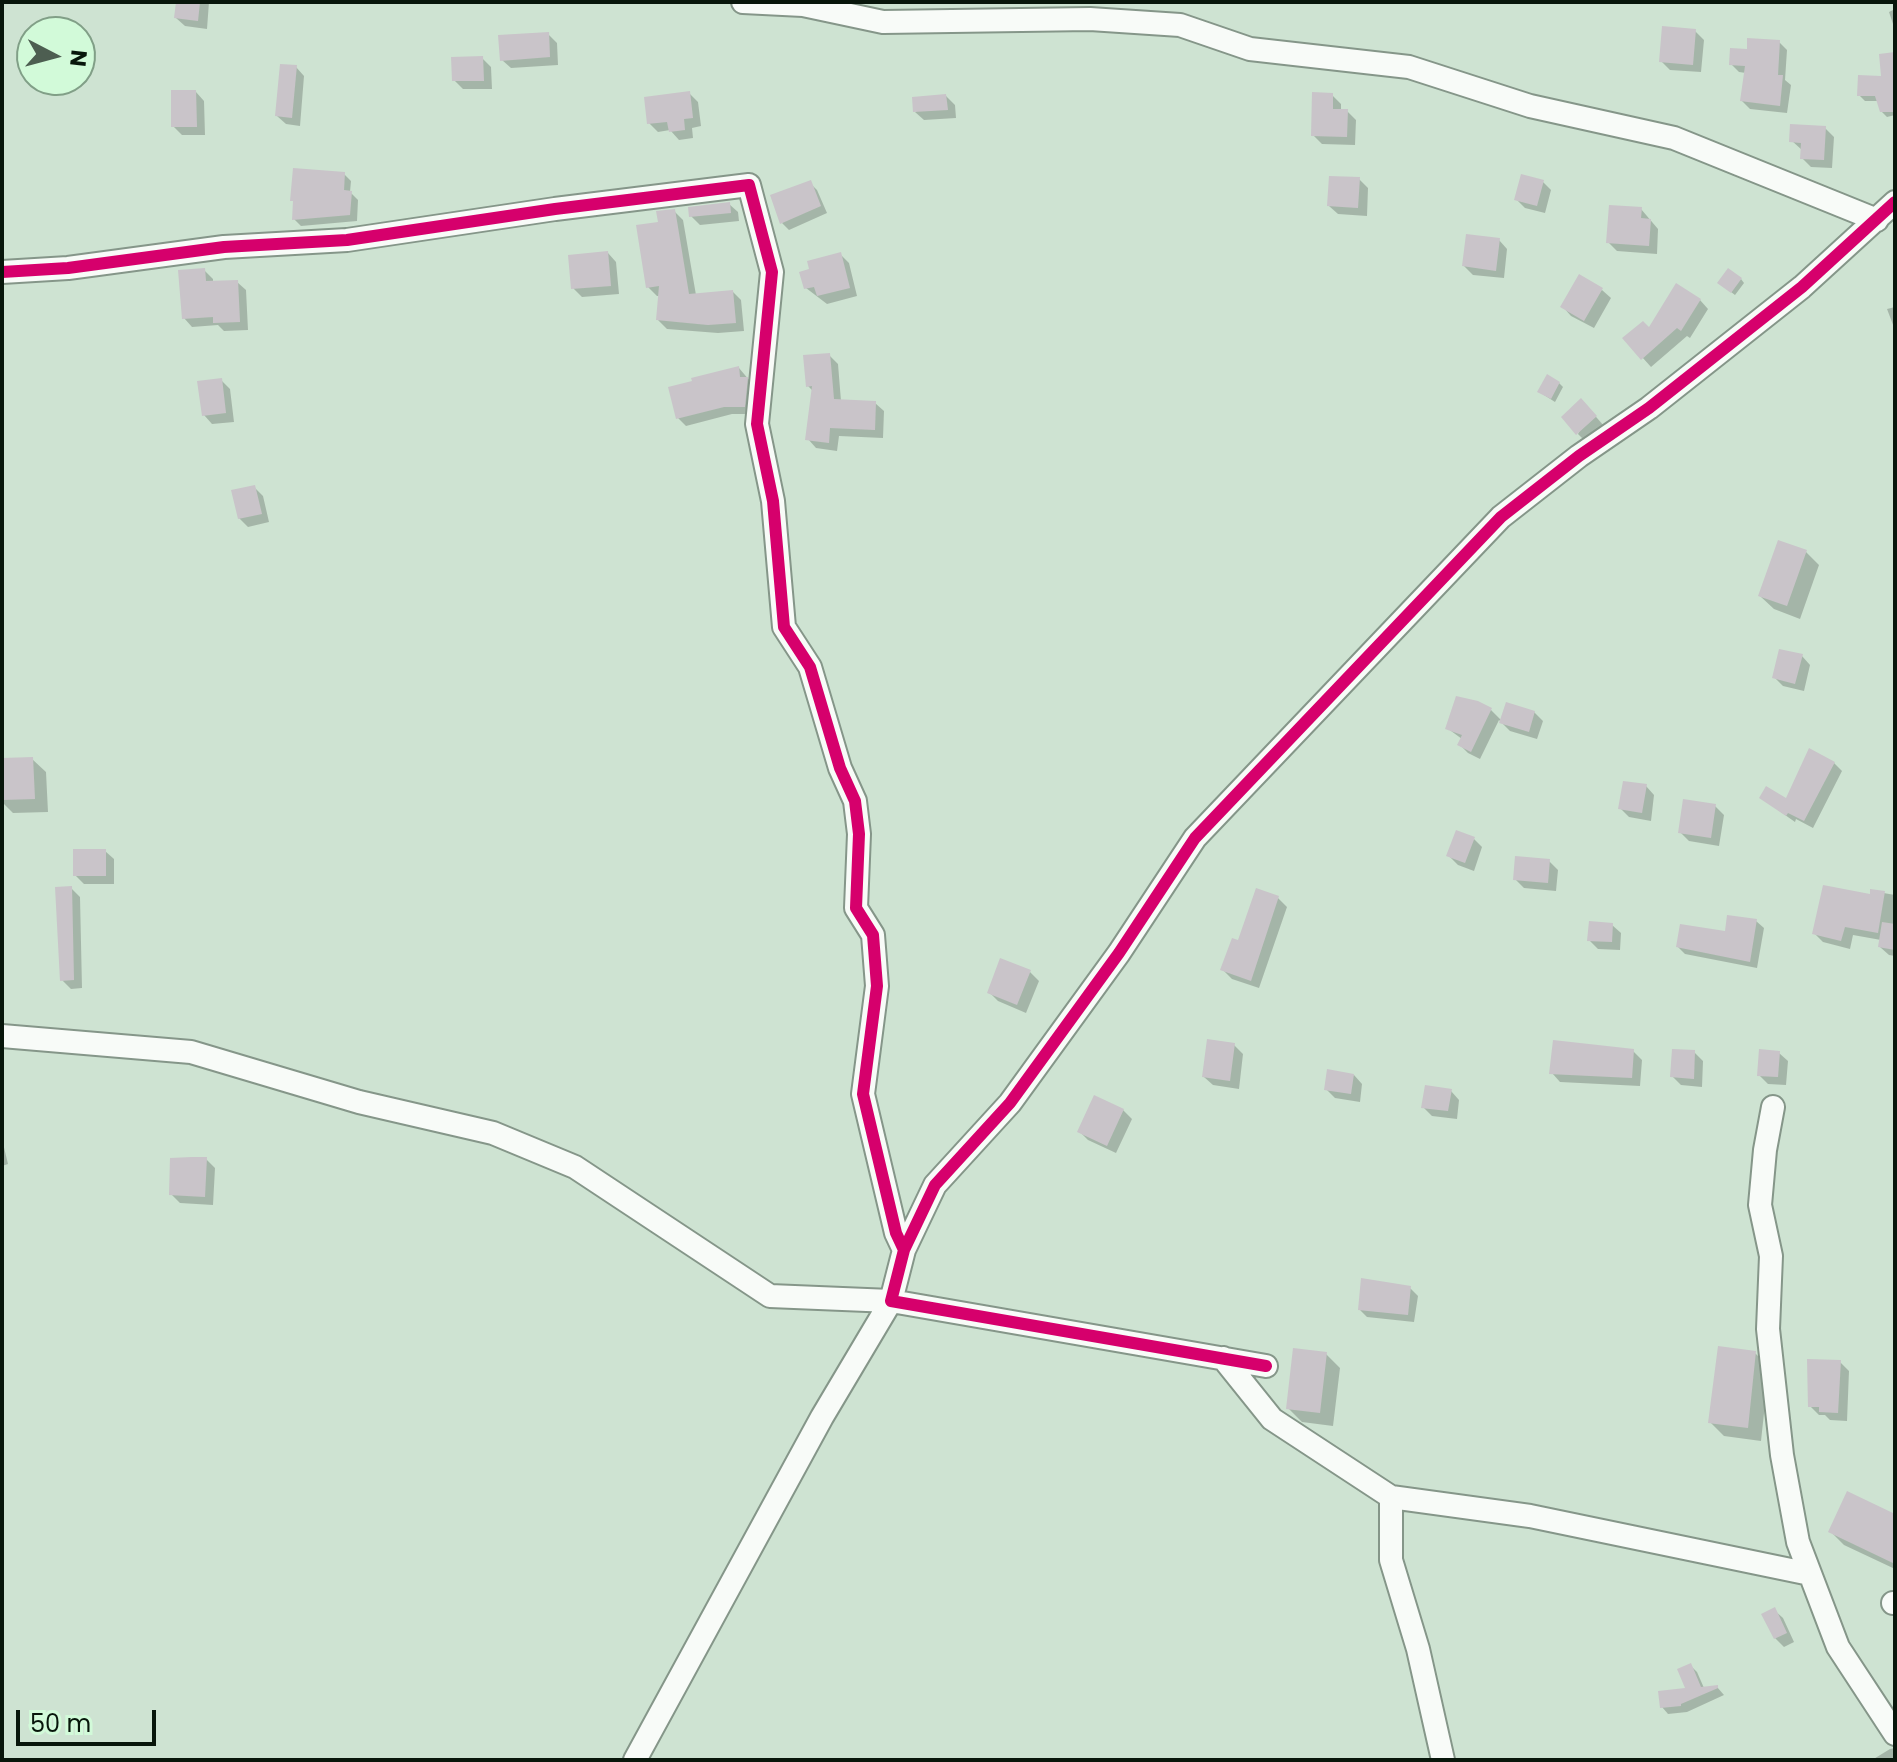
<!DOCTYPE html>
<style>
body{margin:0}
#map{position:relative;width:1897px;height:1762px;overflow:hidden;background:#cee3d2;font-family:Poppins,sans-serif}
canvas{display:block}
.frame{position:absolute;inset:0;border:4px solid #08160b;pointer-events:none}
.north{position:absolute;left:16px;top:16px;width:80px;height:80px;box-sizing:border-box;background:#d2fad9;border:2px solid #819f87;border-radius:50%;rotate:96deg;font-size:22px;font-weight:700;line-height:32px;text-align:center;color:#08160b}
.north::after{content:'';display:block;margin:auto;width:28px;height:36px;background:#4d5e51;clip-path:polygon(50% 0,100% 100%,50% 72%,0 100%)}
.scale{position:absolute;left:16px;top:1710px;width:140px;height:36px;box-sizing:border-box;border:4px solid #08160b;border-top:0;padding-left:10px;font-size:24px;line-height:28px;white-space:nowrap;color:#08160b;-webkit-text-stroke:6px #d2fad9;paint-order:stroke}
</style>
<div id="map">
<canvas width="1897" height="1762"></canvas>
<div class="frame"></div>
<div class="north">N</div>
<div class="scale">50 m</div>
</div>
<script>
const ctx = document.querySelector('canvas').getContext('2d');
ctx.lineJoin = 'round';
function fillPath(path, color) { ctx.fillStyle = color; ctx.fill(path, 'evenodd'); }
const poly = rows => new Path2D(rows.map(r => 'M' + r).join(''));
function trace(path, color, width, dash) { ctx.strokeStyle = color; ctx.lineWidth = width; ctx.lineCap = dash ? 'butt' : 'round'; ctx.setLineDash(dash || []); ctx.stroke(path); }
const shadow = poly([
 [178,2,209,2,207,29,185,26,176,18],
 [1895,9,1895,30,1889,12],
 [1695,31,1704,40,1701,72,1670,70,1661,61],
 [548,34,557,43,558,65,511,68,502,60],
 [1779,42,1787,50,1785,80,1791,85,1787,113,1750,109,1742,101,1746,73,1739,72,1731,64,1749,51],
 [1895,54,1895,115,1887,117,1881,111,1879,101,1865,101,1859,95,1883,78],
 [482,58,491,67,492,89,463,89,454,80],
 [296,67,304,76,300,126,286,124,277,116],
 [196,92,204,101,205,135,182,135,173,126],
 [689,93,698,102,701,126,692,128,693,138,679,140,670,130,658,132,649,123],
 [1332,95,1341,104,1341,111,1347,111,1356,120,1355,145,1322,144,1313,135],
 [946,96,955,105,956,118,924,120,915,112],
 [1825,128,1834,137,1832,168,1811,167,1802,158,1802,150,1792,141],
 [344,174,351,181,350,192,358,200,357,221,301,226,294,219],
 [1359,179,1368,188,1367,216,1338,214,1329,206],
 [1543,182,1551,190,1545,213,1525,208,1516,199],
 [810,183,817,190,827,213,789,230,782,223],
 [729,204,738,212,739,221,700,225,691,216],
 [1641,209,1658,229,1657,254,1617,251,1608,242],
 [674,211,683,220,696,295,733,292,741,300,744,331,718,333,667,329,658,320,660,296,657,296,648,287,660,224],
 [1499,240,1507,249,1504,278,1473,275,1464,266],
 [608,253,616,262,619,294,582,297,573,288],
 [840,254,849,263,857,296,827,304,806,288],
 [204,270,213,279,213,283,237,282,246,290,248,330,224,331,218,325,192,327,184,318],
 [1741,279,1744,283,1735,295,1723,286],
 [1602,290,1611,298,1594,328,1571,316,1563,307],
 [1700,300,1708,309,1690,338,1687,336,1651,367,1625,338,1649,330],
 [1895,307,1895,330,1887,309],
 [829,355,838,364,841,401,875,403,884,411,883,438,839,436,837,451,816,448,808,439,813,391,808,386],
 [739,368,755,387,752,414,732,414,686,426,678,418],
 [221,380,230,389,234,422,212,424,204,415],
 [1559,383,1563,387,1555,402,1544,395],
 [1590,410,1604,426,1586,442,1578,434],
 [254,487,263,496,269,522,248,527,239,518],
 [1806,552,1819,565,1800,619,1774,609,1760,596],
 [1802,656,1810,665,1804,691,1783,686,1774,677],
 [1477,703,1491,710,1502,721,1534,712,1543,721,1537,739,1510,731,1499,720,1480,759,1468,753,1459,744,1462,739,1447,728],
 [32,759,46,772,48,812,13,813,2,802,2,760],
 [1834,763,1842,771,1813,828,1796,819,1795,822,1761,798,1788,801],
 [1646,786,1654,795,1651,821,1629,817,1621,809],
 [1715,806,1724,815,1719,846,1689,841,1680,832],
 [1474,839,1482,847,1474,871,1458,865,1449,856],
 [105,851,114,859,114,884,84,884,75,875],
 [1549,861,1558,870,1556,891,1524,888,1515,879],
 [71,888,80,897,82,988,71,989,62,980],
 [1872,891,1895,895,1895,956,1889,955,1880,947,1881,940,1853,935,1850,949,1823,942,1814,933,1871,896],
 [1278,898,1287,907,1259,988,1232,979,1223,970,1239,942],
 [1756,921,1764,928,1757,968,1685,954,1678,947,1727,934],
 [1612,925,1621,933,1620,950,1598,949,1589,940],
 [1001,961,1030,972,1039,981,1026,1013,998,1001,989,992],
 [1234,1045,1243,1054,1239,1089,1213,1085,1204,1077],
 [1633,1051,1642,1060,1640,1086,1560,1082,1552,1073],
 [1694,1052,1703,1061,1702,1087,1681,1085,1672,1076],
 [1779,1053,1788,1061,1786,1085,1768,1084,1759,1075],
 [1354,1075,1362,1084,1360,1102,1335,1098,1326,1089],
 [1451,1091,1459,1100,1457,1119,1432,1116,1423,1107],
 [1123,1110,1132,1119,1116,1153,1088,1140,1079,1131],
 [2,1139,8,1164,2,1166],
 [206,1159,215,1168,213,1205,180,1203,171,1194],
 [1410,1288,1418,1296,1414,1322,1367,1317,1360,1310],
 [1755,1353,1769,1367,1761,1441,1724,1436,1710,1422],
 [1326,1354,1340,1368,1333,1426,1302,1422,1288,1408],
 [1840,1362,1849,1371,1847,1421,1830,1420,1825,1415,1819,1415,1810,1406],
 [1895,1516,1895,1569,1844,1545,1830,1531],
 [1774,1610,1783,1618,1794,1642,1784,1647,1775,1638],
 [1691,1666,1697,1672,1704,1688,1717,1687,1724,1695,1687,1712,1668,1714,1662,1707,1688,1690],
 [1895,1748,1895,1760,1872,1760,1890,1749]
]);
const building = poly([
 [176,2,200,2,198,21,174,18],
 [1662,26,1696,29,1693,65,1659,62],
 [549,32,550,57,500,61,498,35],
 [1747,38,1780,40,1778,75,1783,75,1780,106,1740,101,1745,66,1729,65,1730,48,1747,49],
 [1895,52,1895,112,1880,112,1875,96,1857,96,1858,75,1881,76,1879,54],
 [483,56,484,81,452,81,451,57],
 [280,64,297,65,292,118,275,116],
 [171,90,196,90,197,127,171,127],
 [690,91,693,118,684,119,685,130,669,132,667,122,647,124,644,97],
 [1312,92,1333,93,1333,109,1348,109,1347,137,1311,136],
 [946,94,948,110,913,112,912,97],
 [1790,124,1826,126,1824,160,1800,159,1801,143,1789,142],
 [293,168,345,172,344,190,352,191,350,215,292,220,293,201,290,201],
 [1521,174,1544,180,1537,206,1514,200],
 [1329,176,1360,177,1358,208,1327,206],
 [811,180,821,206,780,224,770,195],
 [730,202,731,213,689,217,688,207],
 [1609,205,1642,207,1641,218,1651,219,1649,246,1606,243],
 [675,209,689,294,733,290,736,323,708,325,656,320,659,286,646,288,636,225,658,222,656,211],
 [1466,234,1500,238,1496,271,1462,266],
 [608,251,611,286,571,289,568,255],
 [841,252,850,288,817,296,814,287,804,289,799,272,809,269,807,261],
 [205,268,206,281,238,280,240,322,213,323,213,317,182,319,178,270],
 [1728,268,1742,278,1731,293,1717,283],
 [1579,274,1603,288,1584,321,1560,307],
 [1676,283,1701,299,1681,331,1677,328,1641,360,1622,338,1643,321,1649,327],
 [830,353,834,399,876,401,875,430,830,428,829,443,805,440,812,386,806,387,803,355],
 [739,366,740,377,748,377,745,407,724,407,676,419,668,387,692,381,691,378],
 [1547,374,1560,382,1551,399,1537,392],
 [222,378,226,413,202,416,197,381],
 [1581,398,1597,416,1576,435,1561,417],
 [255,485,262,514,238,519,231,490],
 [1778,540,1807,550,1787,606,1758,596],
 [1779,649,1803,654,1795,684,1772,678],
 [1456,696,1478,701,1492,708,1471,752,1457,745,1462,735,1445,729],
 [1506,702,1535,711,1529,732,1499,723],
 [1809,748,1835,762,1804,821,1788,813,1786,816,1759,798,1766,786,1786,798],
 [33,757,35,799,2,800,2,758],
 [1623,781,1647,784,1642,813,1618,809],
 [1683,799,1716,804,1711,838,1678,833],
 [1456,830,1475,837,1465,863,1446,856],
 [73,849,106,849,106,876,73,876],
 [1515,856,1550,859,1548,883,1513,880],
 [1823,885,1870,894,1870,889,1885,891,1878,933,1845,927,1841,941,1812,934],
 [72,886,74,980,60,981,55,887],
 [1256,888,1279,896,1251,981,1220,970,1232,938,1238,940],
 [1727,915,1757,919,1750,962,1676,947,1680,924,1725,931],
 [1589,921,1613,923,1612,942,1587,941],
 [1882,922,1895,924,1895,950,1878,947],
 [1000,958,1031,970,1017,1005,987,993],
 [1207,1039,1235,1043,1230,1081,1202,1077],
 [1553,1040,1634,1049,1632,1078,1549,1074],
 [1672,1049,1695,1050,1694,1079,1670,1077],
 [1759,1049,1780,1051,1778,1077,1757,1076],
 [1327,1069,1354,1074,1351,1094,1324,1090],
 [1425,1085,1452,1089,1448,1111,1421,1108],
 [1094,1095,1124,1109,1107,1146,1077,1132],
 [192,1157,207,1157,205,1197,169,1195,170,1158],
 [1361,1278,1411,1286,1408,1315,1358,1310],
 [1718,1346,1756,1351,1748,1428,1708,1423],
 [1293,1348,1327,1352,1320,1413,1286,1409],
 [1807,1359,1841,1360,1838,1413,1819,1412,1819,1407,1808,1407],
 [1847,1491,1895,1514,1895,1564,1828,1532],
 [1775,1607,1787,1633,1774,1639,1761,1614],
 [1691,1663,1701,1687,1718,1685,1718,1688,1681,1704,1681,1706,1660,1708,1658,1691,1685,1688,1677,1669]
]);
const minor = poly([
 [743,2,803,5,883,22,1090,19,1180,25,1250,49,1409,67,1530,106,1674,138,1877,220],
 [2,272,68,268,224,247,347,240,555,209,749,185,772,272,757,424,773,501,784,627,810,667,840,768,855,801,859,834,856,908,873,935,877,986,863,1094,896,1233,904,1250],
 [2,1036,191,1052,359,1102,493,1133,575,1167,770,1296,891,1301,822,1417,635,1760],
 [1773,1107,1765,1150,1760,1205,1771,1256,1768,1329,1782,1455,1798,1542,1838,1647,1895,1734],
 [1223,1358,1272,1419,1391,1497,1530,1516,1810,1574],
 [1266,1366,891,1301,904,1250,935,1185,1010,1103,1119,953,1195,838,1501,517,1579,456,1649,408,1802,287,1895,202],
 [1391,1497,1391,1560,1418,1649,1443,1760],
 [1893,1603,1895,1603]
]);
const cycleway = poly([
 [2,272,68,268,224,247,347,240,555,209,749,185,772,272,757,424,773,501,784,627,810,667,840,768,855,801,859,834,856,908,873,935,877,986,863,1094,896,1233,904,1250],
 [1266,1366,891,1301,904,1250,935,1185,1010,1103,1119,953,1195,838,1501,517,1579,456,1649,408,1802,287,1895,202]
]);
fillPath(shadow, '#0003');
fillPath(building, '#c9c4c9');
trace(minor, '#859689', 26);
trace(minor, '#f8fbf8', 22);
trace(cycleway, '#d6006c', 12);
</script>
